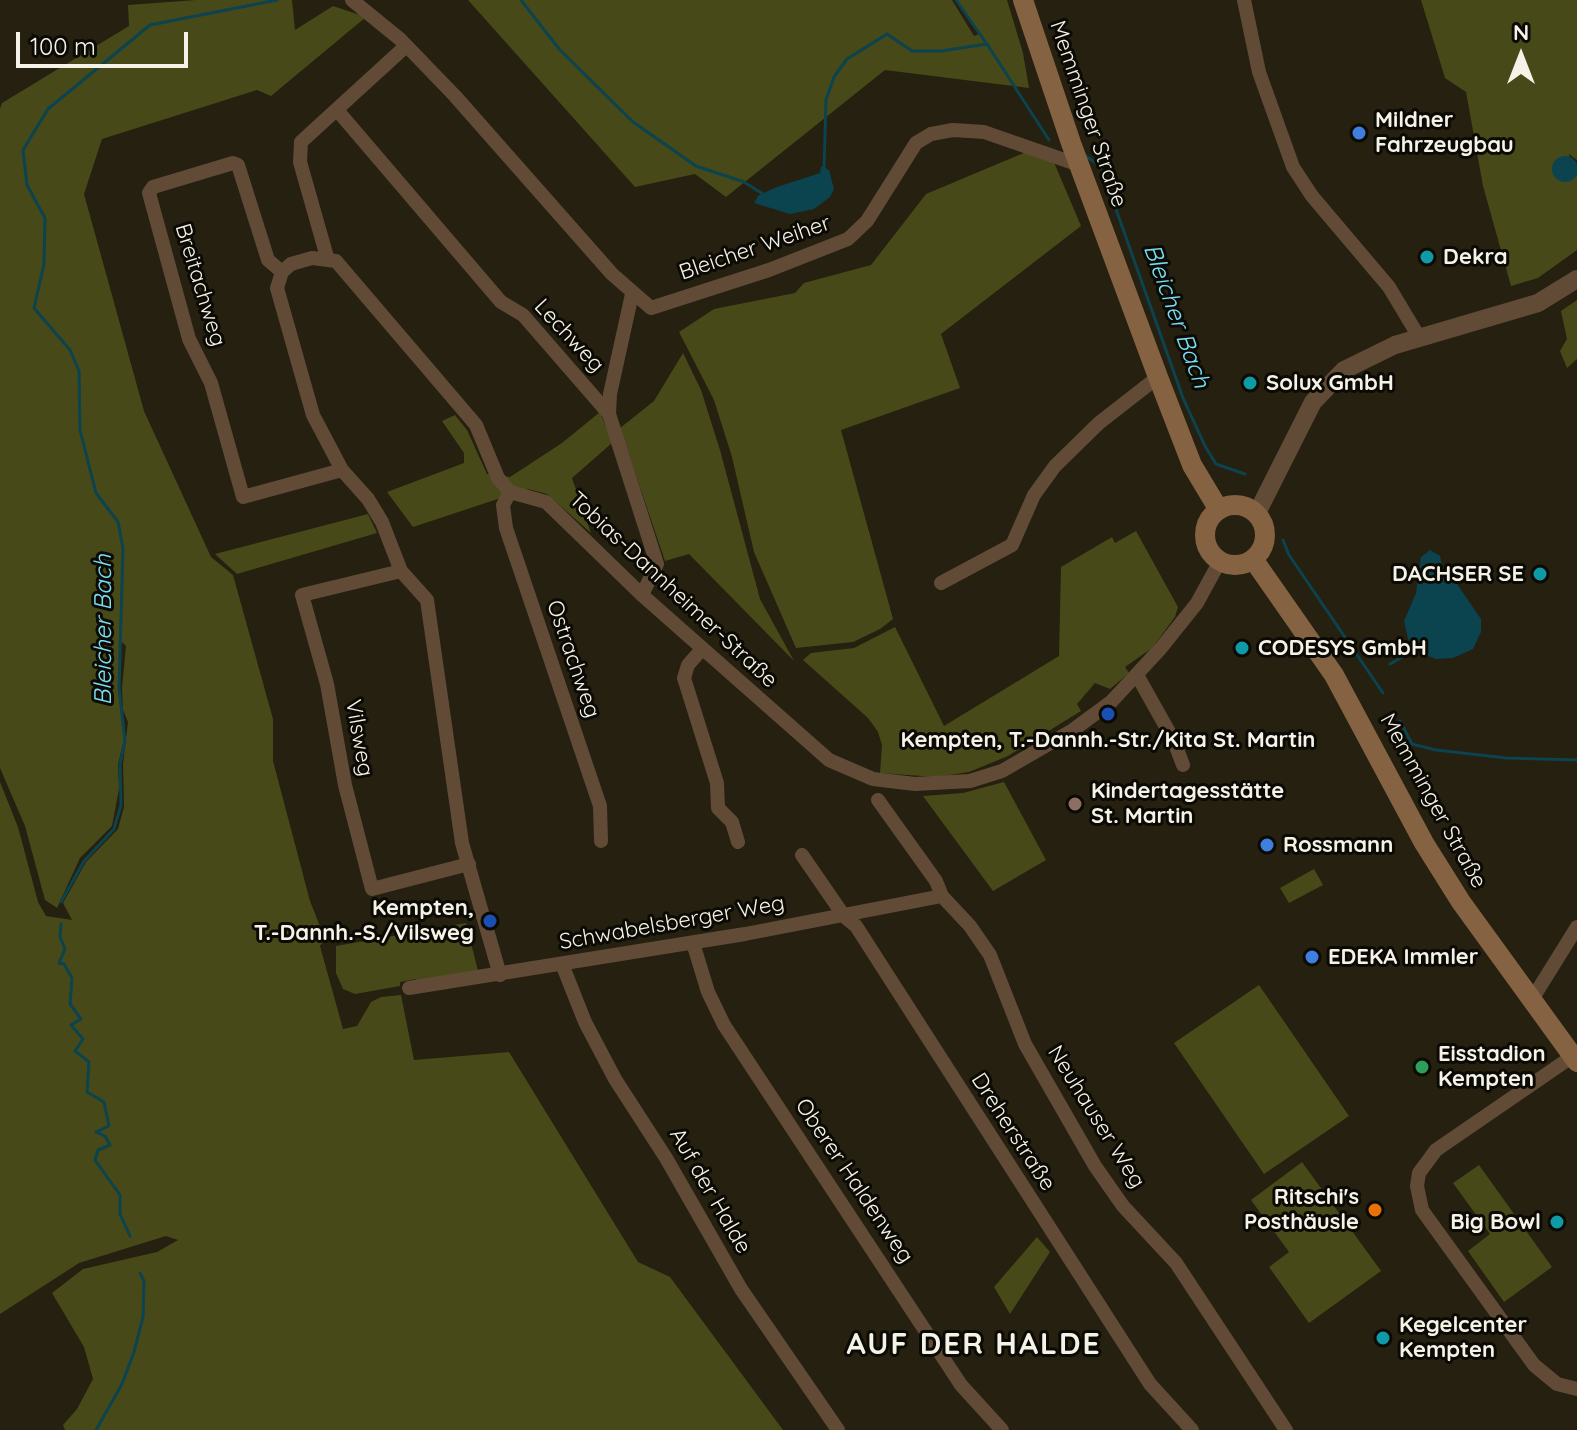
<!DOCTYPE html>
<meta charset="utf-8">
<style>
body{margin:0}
#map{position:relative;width:1577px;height:1430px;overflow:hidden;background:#25200f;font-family:Quicksand,sans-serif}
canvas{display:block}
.north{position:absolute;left:1481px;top:16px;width:80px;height:80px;-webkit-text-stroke:6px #0c0a04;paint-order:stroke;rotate:0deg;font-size:22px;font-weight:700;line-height:32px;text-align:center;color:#f5f2e7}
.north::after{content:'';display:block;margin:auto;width:28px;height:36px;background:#f5f2e7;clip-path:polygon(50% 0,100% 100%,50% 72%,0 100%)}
.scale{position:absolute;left:16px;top:32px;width:172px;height:36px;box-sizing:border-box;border:4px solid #f5f2e7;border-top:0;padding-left:10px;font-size:24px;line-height:28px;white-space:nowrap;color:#f5f2e7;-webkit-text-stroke:6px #0c0a04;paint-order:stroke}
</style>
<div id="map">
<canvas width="1577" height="1430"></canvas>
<div class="north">N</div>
<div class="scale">100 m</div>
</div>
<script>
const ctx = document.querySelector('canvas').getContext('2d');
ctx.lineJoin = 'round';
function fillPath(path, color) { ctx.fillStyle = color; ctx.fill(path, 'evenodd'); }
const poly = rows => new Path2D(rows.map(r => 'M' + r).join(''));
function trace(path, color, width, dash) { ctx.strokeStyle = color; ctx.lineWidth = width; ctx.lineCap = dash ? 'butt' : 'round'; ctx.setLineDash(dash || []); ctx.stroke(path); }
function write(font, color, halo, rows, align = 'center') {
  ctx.font = font + ' Quicksand,sans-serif'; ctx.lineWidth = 6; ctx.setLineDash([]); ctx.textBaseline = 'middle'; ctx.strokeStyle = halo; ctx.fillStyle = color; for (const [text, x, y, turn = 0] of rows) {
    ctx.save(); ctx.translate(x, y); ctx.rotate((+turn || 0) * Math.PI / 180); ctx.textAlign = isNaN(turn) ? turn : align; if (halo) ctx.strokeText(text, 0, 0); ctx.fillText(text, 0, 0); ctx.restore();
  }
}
const green = poly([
 [196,0,292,0,295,30,333,6,366,17,271,96,257,90,102,139,84,194,144,411,211,557,233,575,273,719,273,761,310,901,325,939,320,946,343,1029,357,1026,371,1002,381,997,401,995,414,1060,509,1052,638,1262,670,1277,783,1430,65,1430,63,1425,77,1409,93,1379,84,1347,52,1293,83,1269,157,1252,178,1240,166,1236,79,1263,0,1314,0,782,18,827,38,902,46,916,72,920,63,903,86,862,118,829,124,807,123,764,128,722,123,710,122,688,126,646,121,641,118,688,124,740,118,764,119,789,112,826,80,858,57,908,45,900,25,826,0,768,0,109,2,103,129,26,128,5],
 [468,0,952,0,974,36,979,34,957,0,1007,0,1023,53,1029,88,885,70,726,197,695,174,635,187],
 [1421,0,1577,0,1577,160,1569,154,1573,179,1577,174,1577,250,1538,278,1511,286,1483,186,1466,92,1445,78],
 [1026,152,1053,160,1081,226,941,334,960,388,841,430,893,619,880,629,853,642,796,648,754,552,732,457,714,400,679,332,714,309,795,293,804,283,871,265,926,194],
 [1577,300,1577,359,1567,368,1560,351,1567,339,1561,311],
 [683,353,701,390,720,450,760,599,794,661,689,554,665,561,620,428,654,401],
 [600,412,612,443,572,478,591,533,547,494,528,489,413,527,387,492,464,463,464,453,442,421,455,415,467,430,487,474,510,477,562,443],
 [368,514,377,533,237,574,215,554],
 [1136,531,1178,607,1175,617,1152,648,1125,667,1129,673,1110,689,1095,683,1077,704,1081,711,1008,756,969,772,936,777,880,773,882,745,878,732,868,718,803,660,811,653,854,648,895,627,944,726,1059,656,1061,567,1112,537,1115,543],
 [1004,782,1046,860,993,891,923,796,963,793],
 [1314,869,1323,885,1289,903,1280,888],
 [466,923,478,971,421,983,416,979,400,982,400,986,355,994,343,989,336,973,336,946],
 [1259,985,1349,1116,1264,1174,1174,1043],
 [1302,1162,1381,1271,1309,1323,1269,1267,1289,1252,1251,1200],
 [1479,1165,1552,1267,1504,1302,1468,1251,1490,1234,1453,1183],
 [1037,1237,1050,1252,1010,1314,994,1287]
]);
const water = poly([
 '1552 169a13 13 0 1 1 26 0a13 13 0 1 1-26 0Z',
 [821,166,829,170,834,189,830,197,814,209,790,214,754,203,758,196,774,188,820,173],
 [1430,550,1440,556,1445,580,1455,581,1481,619,1481,632,1473,649,1453,658,1436,659,1418,652,1408,639,1404,621,1416,593,1421,557]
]);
const stream = poly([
 [521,0,560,50,633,122,696,166,744,182,763,194],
 [956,0,986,43],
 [1086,156,1101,167,1183,398,1205,446,1216,464,1245,474],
 [824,169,826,100,834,77,847,59,887,34,912,51,941,51,987,44,1049,140],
 [1283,540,1289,555,1383,693],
 [1390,664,1416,649],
 [1400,721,1412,744,1436,750,1506,758,1577,760],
 [61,902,84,861,114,829,121,805,120,764,125,741,119,688,123,548,118,522,96,493,80,430,79,371,70,350,34,308,44,264,45,218,27,185,23,150,48,109,150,25,277,0],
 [61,924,60,937,65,949,59,963,64,964,72,978,70,1004,81,1019,71,1025,83,1039,75,1051,89,1062,87,1092,104,1102,109,1126,96,1132,105,1136,110,1145,98,1150,95,1160,120,1195,120,1214,130,1236],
 [96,1430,122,1384,134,1352,143,1317,144,1281,140,1273]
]);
const minor = poly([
 [352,0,401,40,455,96,612,274,651,308,769,270,848,239,867,221,916,143,931,134,953,130,984,132,1079,165],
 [1244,0,1259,72,1293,167,1312,196,1389,287,1419,337],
 [337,110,501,302,523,315,609,414,657,564,642,595],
 [327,257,300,162,301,142,406,46],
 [282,272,268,260,238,165,233,163,153,187,149,193,189,339,211,383,243,497,342,470],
 [609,414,610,394,632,294],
 [510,492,503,505,506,528,600,806,601,841],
 [401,571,302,595,327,684,345,785,372,889,469,864],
 [941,583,1012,545,1034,495,1055,466,1099,423,1158,377],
 [702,649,688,665,684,678,717,783,718,808,732,822,738,842],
 [1137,675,1174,741,1183,765],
 [878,800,936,881,942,896,970,926,990,955,1025,1044,1095,1166,1123,1206,1176,1263,1286,1430],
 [802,855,844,916,856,926,1150,1384,1192,1430],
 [693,943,708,992,724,1025,961,1385,1002,1430],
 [562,964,585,1022,615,1079,666,1158,741,1289,838,1430],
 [500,975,462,843,427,600,401,571,382,522,368,499,342,470,313,415,277,288,282,272,291,264,312,258,336,261,476,425,498,478,510,492,546,502,642,595,829,760,873,779,915,784,970,781,1002,771,1073,730,1111,702,1161,648,1197,603,1220,561],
 [409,988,745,934,942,896],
 [1531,1001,1577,927],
 [1573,1056,1436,1150,1419,1173,1417,1186,1422,1210,1534,1365,1557,1384,1577,1389]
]);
const tertiary = poly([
 [1257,513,1313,402,1344,370,1395,345,1538,303,1577,279]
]);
const secondary = poly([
 [1023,0,1071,143,1158,377,1192,465,1219,510],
 '1205 535a30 30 0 1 1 60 0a30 30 0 1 1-60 0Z',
 [1253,559,1334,675,1424,843,1461,902,1577,1062]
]);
const markers = [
 [1359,133,8,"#3f7fe0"],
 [1427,257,8,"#0f9aa8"],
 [1250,383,8,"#0f9aa8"],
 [1540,574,8,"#0f9aa8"],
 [1242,648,8,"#0f9aa8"],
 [1108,714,8,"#1a4fb4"],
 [1075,804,8,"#8d6e63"],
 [1267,845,8,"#3f7fe0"],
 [490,921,8,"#1a4fb4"],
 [1312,957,8,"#3f7fe0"],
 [1422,1067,8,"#2e9e5b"],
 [1375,1210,8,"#e8710a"],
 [1557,1222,8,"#0f9aa8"],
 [1383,1338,8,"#0f9aa8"]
];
const streetNames = [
 ["Memminger Straße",1088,114,71],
 ["Bleicher Weiher",755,248,-19],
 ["Breitachweg",200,285,73],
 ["Lechweg",569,336,47],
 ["Tobias-Dannheimer-Straße",673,590,43],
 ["Ostrachweg",573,659,71],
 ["Vilsweg",359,738,80],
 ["Memminger Straße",1433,801,61],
 ["Schwabelsberger Weg",672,923,-10],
 ["Neuhauser Weg",1096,1117,58],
 ["Dreherstraße",1013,1132,57],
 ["Oberer Haldenweg",854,1181,56],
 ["Auf der Halde",710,1191,60]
];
const poiNames = [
 ["Mildner",1375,120],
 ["Fahrzeugbau",1375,145],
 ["Dekra",1443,257],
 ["Solux GmbH",1266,383],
 ["DACHSER SE",1524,574,"right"],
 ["CODESYS GmbH",1258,648],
 ["Kempten, T.-Dannh.-Str./Kita St. Martin",1108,740,"center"],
 ["Kindertagesstätte",1091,791],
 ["St. Martin",1091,816],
 ["Rossmann",1283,845],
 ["Kempten,",474,908,"right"],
 ["T.-Dannh.-S./Vilsweg",474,933,"right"],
 ["EDEKA Immler",1328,957],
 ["Eisstadion",1438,1054],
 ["Kempten",1438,1079],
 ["Ritschi's",1359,1197,"right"],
 ["Posthäusle",1359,1222,"right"],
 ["Big Bowl",1541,1222,"right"],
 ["Kegelcenter",1399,1325],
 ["Kempten",1399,1350]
];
const waterNames = [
 ["Bleicher Bach",1176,316,70],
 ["Bleicher Bach",104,630,-90]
];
const districtNames = [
 ["AUF DER HALDE",974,1345]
];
fillPath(green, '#484919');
fillPath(water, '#0b434e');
trace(stream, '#0b434e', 3);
trace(minor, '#614b37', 14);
trace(tertiary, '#614b37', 18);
trace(secondary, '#856242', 20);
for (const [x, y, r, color] of markers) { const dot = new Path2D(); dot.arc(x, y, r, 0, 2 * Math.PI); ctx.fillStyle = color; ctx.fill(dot); trace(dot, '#0c0a04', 3); }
write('22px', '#f5f2e7', '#0c0a04', streetNames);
write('bold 22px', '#f5f2e7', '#0c0a04', poiNames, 'left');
write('italic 24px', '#7ae0f6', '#0c0a04', waterNames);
ctx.letterSpacing = '2px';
write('bold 30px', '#f5f2e7', '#0c0a04', districtNames);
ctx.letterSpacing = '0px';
</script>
